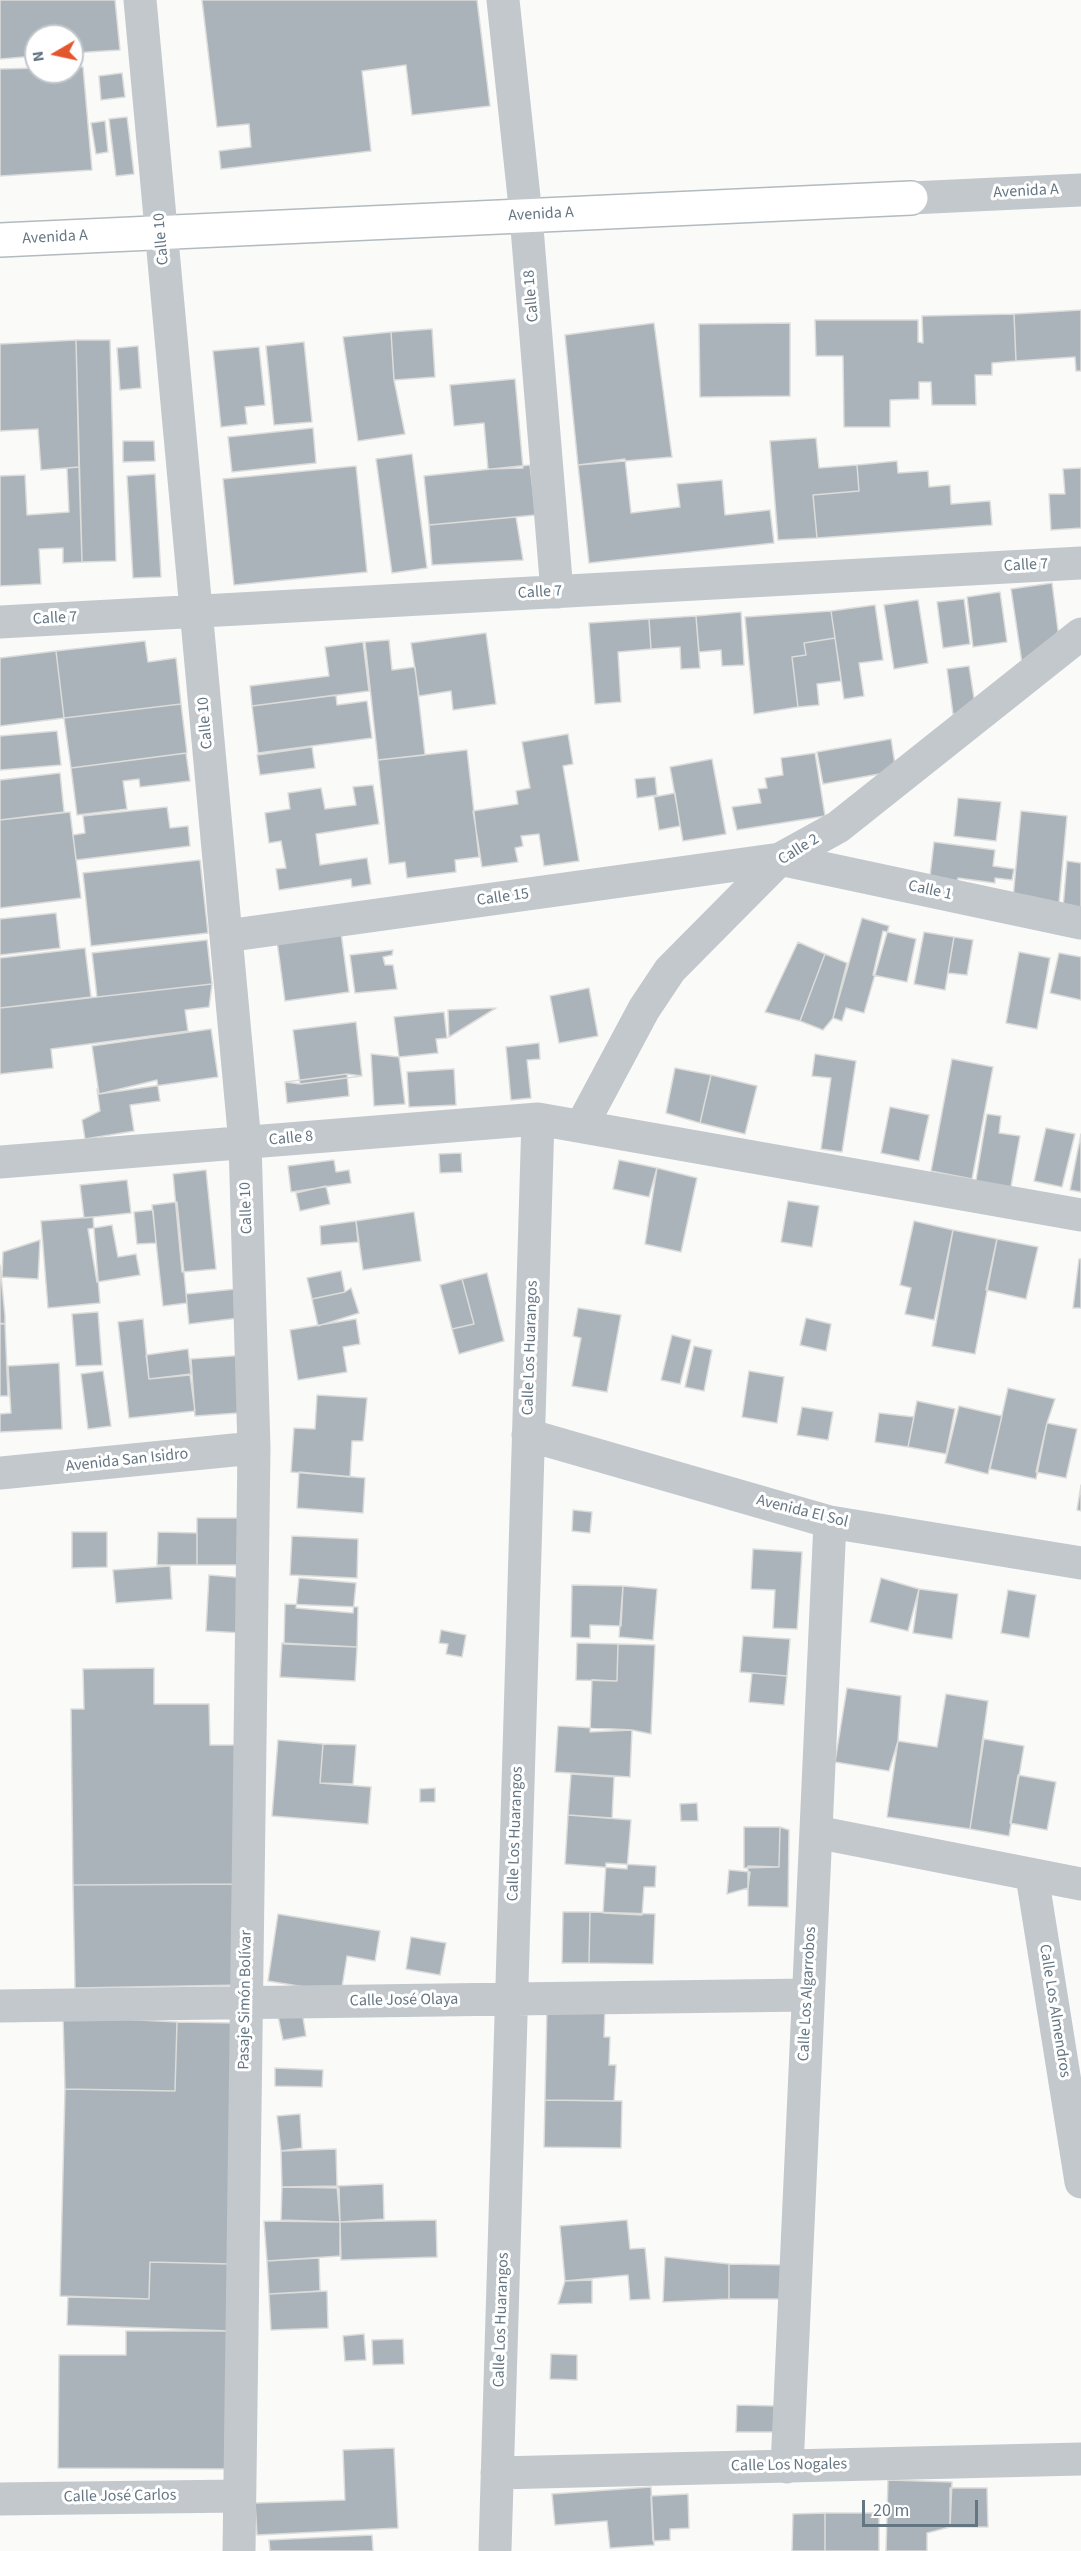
<!DOCTYPE html>
<meta charset="utf-8">
<style>
body{margin:0}
#map{position:relative;width:1081px;height:2551px;overflow:hidden;background:#fafaf8;font-family:"Source Sans 3",sans-serif}
canvas{display:block}
.north{position:absolute;left:24px;top:24px;width:60px;height:60px;box-sizing:border-box;background:#fff;border:2px solid #c1c8cd;border-radius:50%;rotate:261deg;font-size:16px;font-weight:700;line-height:24px;text-align:center;color:#657683}
.north::after{content:'';display:block;margin:auto;width:21px;height:27px;background:#e4572e;clip-path:polygon(50% 0,100% 100%,50% 72%,0 100%)}
.scale{position:absolute;left:862px;top:2500px;width:116px;height:27px;box-sizing:border-box;border:3px solid #657683;border-top:0;padding-left:8px;font-size:18px;line-height:21px;white-space:nowrap;color:#657683;-webkit-text-stroke:4px #fff;paint-order:stroke}
</style>
<div id="map">
<canvas width="1081" height="2551"></canvas>
<div class="north">N</div>
<div class="scale">20 m</div>
</div>
<script>
const ctx = document.querySelector('canvas').getContext('2d');
ctx.lineJoin = 'round';
function fillPath(path, color) { ctx.fillStyle = color; ctx.fill(path, 'evenodd'); }
const poly = rows => new Path2D(rows.map(r => 'M' + r).join(''));
function trace(path, color, width, dash) { ctx.strokeStyle = color; ctx.lineWidth = width; ctx.lineCap = dash ? 'butt' : 'round'; ctx.setLineDash(dash || []); ctx.stroke(path); }
function write(font, color, halo, rows, align = 'center') {
  ctx.font = font + ' "Source Sans 3",sans-serif'; ctx.lineWidth = 6; ctx.setLineDash([]); ctx.textBaseline = 'middle'; ctx.strokeStyle = halo; ctx.fillStyle = color; for (const [text, x, y, turn = 0] of rows) {
    ctx.save(); ctx.translate(x, y); ctx.rotate((+turn || 0) * Math.PI / 180); ctx.textAlign = isNaN(turn) ? turn : align; if (halo) ctx.strokeText(text, 0, 0); ctx.fillText(text, 0, 0); ctx.restore();
  }
}
const building = poly([
 [0,0,115,0,120,50,72,53,72,36,36,36,36,56,0,59,0,0],
 [202,0,477,0,490,106,412,115,406,65,362,71,371,151,221,169,219,151,251,147,249,124,217,127,202,0],
 [72,67,83,67,92,170,0,176,0,69,36,68,36,72,72,72,72,67],
 [122,73,125,97,101,100,99,76,122,73],
 [127,117,134,174,116,176,109,119,127,117],
 [105,121,108,152,96,154,91,123,105,121],
 [1081,310,1081,371,1076,371,1075,357,1016,361,1014,314,1081,310],
 [1014,314,1016,361,992,363,992,375,975,375,976,405,932,405,931,382,919,382,919,399,890,400,890,427,844,427,843,356,816,356,815,320,918,320,918,342,923,343,922,316,1014,314],
 [654,323,672,457,578,465,565,335,654,323],
 [790,323,790,396,700,397,699,324,790,323],
 [432,329,435,377,394,380,391,332,432,329],
 [391,332,394,380,405,434,358,441,343,337,391,332],
 [76,340,110,340,116,561,82,562,76,340],
 [76,340,79,467,41,470,38,429,0,431,0,344,76,340],
 [304,342,312,422,274,425,266,346,304,342],
 [138,346,141,388,120,390,117,348,138,346],
 [259,347,265,405,245,407,247,424,221,427,213,351,259,347],
 [515,379,523,468,488,469,484,423,454,426,450,385,515,379],
 [313,428,316,463,232,472,228,437,313,428],
 [816,438,819,468,857,465,859,491,813,495,817,538,778,540,770,441,816,438],
 [123,441,154,441,155,461,123,462,123,441],
 [412,454,427,568,392,573,376,459,412,454],
 [625,459,631,513,680,507,677,484,722,480,725,515,770,510,774,543,589,563,578,465,625,459],
 [897,461,898,473,928,471,929,487,950,485,951,504,990,501,992,525,817,538,813,495,859,491,857,465,897,461],
 [530,465,536,515,429,525,424,476,530,465],
 [356,466,367,572,234,585,223,479,356,466],
 [79,467,82,562,63,563,63,548,39,549,41,584,0,586,0,476,25,475,27,515,69,512,67,468,79,467],
 [1081,468,1081,528,1051,530,1049,494,1065,494,1063,469,1081,468],
 [155,474,161,577,133,578,127,476,155,474],
 [516,517,523,560,432,565,429,525,516,517],
 [1052,583,1060,646,1022,663,1011,589,1052,583],
 [1000,592,1007,642,973,647,967,597,1000,592],
 [964,599,970,644,943,648,937,602,964,599],
 [918,600,928,663,894,669,884,605,918,600],
 [875,605,883,660,859,663,864,696,844,699,831,611,875,605],
 [831,611,835,638,804,643,806,655,792,657,798,707,754,714,745,617,831,611],
 [741,612,744,665,722,666,721,650,699,652,696,616,741,612],
 [696,616,700,668,681,669,680,647,651,649,649,619,696,616],
 [649,619,651,649,618,652,621,702,595,704,589,623,649,619],
 [486,633,496,704,453,710,451,691,419,696,411,643,486,633],
 [835,638,841,681,817,684,819,705,798,707,792,657,806,655,804,643,835,638],
 [389,640,392,670,415,667,425,755,378,760,365,642,389,640],
 [145,641,148,662,176,658,181,704,64,718,56,651,145,641],
 [363,642,369,691,252,706,250,686,329,676,325,647,363,642],
 [56,651,64,718,0,726,0,658,56,651],
 [969,666,976,711,953,714,947,669,969,666],
 [336,695,337,705,367,701,372,738,258,753,252,706,336,695],
 [181,704,187,753,71,768,64,718,181,704],
 [57,731,61,765,0,770,0,736,57,731],
 [568,734,573,764,563,766,579,861,544,866,539,834,521,836,523,846,515,848,518,862,482,867,473,811,518,804,516,791,530,788,522,742,568,734],
 [891,739,896,771,823,784,817,752,891,739],
 [312,747,315,768,260,775,257,755,312,747],
 [467,750,479,857,455,860,456,872,407,878,405,862,389,864,378,760,467,750],
 [186,753,190,781,140,787,139,779,123,781,127,809,77,815,71,768,186,753],
 [815,753,825,816,737,830,732,807,761,803,758,789,767,788,765,778,783,775,781,758,815,753],
 [712,759,726,834,683,841,670,767,712,759],
 [60,773,64,812,0,820,0,780,60,773],
 [655,777,657,795,637,798,635,779,655,777],
 [373,785,379,824,316,834,320,865,367,858,371,884,352,887,351,879,279,890,276,869,286,868,281,841,269,843,265,813,290,809,288,793,321,788,325,809,356,805,353,787,373,785],
 [675,793,680,826,659,830,654,797,675,793],
 [958,798,1001,802,996,841,954,836,958,798],
 [167,807,170,828,188,826,190,846,76,860,73,835,85,833,83,816,167,807],
 [1021,811,1067,816,1059,903,1013,899,1021,811],
 [70,812,81,898,0,908,0,820,70,812],
 [934,842,995,850,993,866,1014,869,1012,880,995,878,995,883,958,878,957,887,929,884,934,842],
 [200,860,208,933,91,946,83,873,200,860],
 [1067,861,1081,863,1081,910,1063,908,1067,861],
 [56,913,60,948,0,955,0,919,56,913],
 [862,918,889,926,864,1013,846,1008,842,1021,833,1018,862,918],
 [883,931,916,939,907,982,873,975,883,931],
 [924,932,954,937,945,990,914,984,924,932],
 [341,933,349,992,285,1001,277,941,341,933],
 [954,937,973,940,967,975,948,973,954,937],
 [207,940,212,984,97,997,92,953,207,940],
 [798,942,825,954,800,1021,765,1012,798,942],
 [85,948,91,997,0,1008,0,958,85,948],
 [393,950,392,955,383,957,385,965,393,965,397,989,355,993,350,955,393,950],
 [1019,952,1050,958,1037,1029,1006,1023,1019,952],
 [1059,953,1081,957,1081,1000,1050,993,1059,953],
 [825,954,847,963,833,1018,823,1030,800,1021,825,954],
 [212,984,209,1007,185,1010,188,1031,51,1049,53,1068,0,1074,0,1008,212,984],
 [589,988,598,1036,559,1043,550,996,589,988],
 [496,1008,449,1037,448,1010,496,1008],
 [444,1012,447,1038,436,1039,438,1053,399,1057,394,1017,444,1012],
 [356,1022,362,1076,300,1084,293,1030,356,1022],
 [211,1029,218,1077,99,1094,92,1046,211,1029],
 [539,1043,540,1059,527,1060,531,1098,511,1100,506,1047,539,1043],
 [371,1054,399,1057,405,1104,374,1106,371,1054],
 [815,1054,856,1061,842,1152,821,1149,831,1078,812,1076,815,1054],
 [952,1059,993,1067,972,1179,931,1171,952,1059],
 [675,1068,711,1075,700,1123,666,1113,675,1068],
 [454,1069,456,1105,409,1107,407,1072,454,1069],
 [347,1074,362,1076,300,1084,285,1082,347,1074],
 [347,1074,349,1096,287,1103,285,1082,347,1074],
 [711,1075,757,1086,745,1134,700,1123,711,1075],
 [157,1080,160,1101,130,1105,134,1131,85,1139,82,1120,100,1111,97,1089,99,1094,157,1080],
 [890,1107,929,1115,919,1161,881,1153,890,1107],
 [987,1114,1001,1116,999,1133,1020,1136,1010,1192,975,1186,987,1114],
 [1046,1128,1075,1134,1062,1187,1034,1181,1046,1128],
 [1081,1134,1081,1192,1070,1190,1081,1134],
 [461,1153,462,1172,440,1173,439,1154,461,1153],
 [334,1160,336,1172,349,1170,351,1183,291,1192,288,1166,334,1160],
 [619,1160,657,1168,649,1197,613,1189,619,1160],
 [657,1168,697,1178,681,1252,645,1244,657,1168],
 [206,1170,216,1269,182,1272,173,1174,206,1170],
 [127,1180,131,1213,84,1218,80,1185,127,1180],
 [326,1186,330,1204,300,1211,296,1193,326,1186],
 [788,1201,819,1206,812,1247,781,1242,788,1201],
 [177,1202,187,1303,163,1306,152,1205,177,1202],
 [153,1210,156,1243,137,1244,134,1212,153,1210],
 [414,1212,421,1261,363,1270,356,1221,414,1212],
 [93,1217,100,1303,48,1308,41,1221,93,1217],
 [356,1221,358,1242,321,1245,320,1226,356,1221],
 [914,1221,953,1230,934,1320,905,1314,911,1288,900,1285,914,1221],
 [112,1225,118,1257,136,1254,140,1275,97,1282,88,1229,112,1225],
 [953,1230,997,1239,975,1354,932,1346,953,1230],
 [997,1239,1038,1247,1026,1299,986,1290,997,1239],
 [40,1240,38,1279,2,1277,3,1252,40,1240],
 [1079,1259,1081,1259,1081,1308,1073,1308,1079,1259],
 [0,1265,5,1316,5,1324,0,1323,0,1265],
 [341,1271,345,1292,312,1299,307,1278,341,1271],
 [487,1273,504,1341,459,1354,452,1329,474,1324,462,1279,487,1273],
 [462,1279,474,1324,452,1329,440,1285,462,1279],
 [351,1288,359,1313,318,1326,312,1299,345,1292,351,1288],
 [236,1289,239,1318,189,1324,186,1294,236,1289],
 [578,1308,621,1315,607,1392,572,1386,581,1338,573,1336,578,1308],
 [98,1312,102,1365,76,1366,72,1314,98,1312],
 [806,1318,831,1324,826,1351,800,1345,806,1318],
 [143,1319,149,1379,190,1375,195,1411,129,1418,118,1322,143,1319],
 [356,1319,360,1344,343,1347,347,1372,298,1380,290,1330,356,1319],
 [0,1324,5,1324,8,1396,0,1396,0,1324],
 [672,1335,691,1340,680,1384,661,1380,672,1335],
 [694,1346,712,1350,704,1391,685,1387,694,1346],
 [188,1349,191,1374,149,1379,146,1355,188,1349],
 [247,1355,252,1412,195,1416,191,1359,247,1355],
 [59,1363,62,1429,0,1432,0,1414,11,1413,8,1366,59,1363],
 [103,1371,111,1426,88,1429,81,1374,103,1371],
 [749,1371,784,1377,777,1423,742,1417,749,1371],
 [1008,1388,1055,1399,1047,1423,1036,1479,990,1469,1008,1388],
 [317,1395,367,1398,363,1441,352,1441,350,1477,291,1472,294,1428,315,1429,317,1395],
 [917,1401,955,1409,946,1454,908,1447,917,1401],
 [959,1406,1002,1416,988,1474,945,1463,959,1406],
 [802,1407,833,1412,828,1440,797,1435,802,1407],
 [879,1413,914,1417,908,1447,875,1442,879,1413],
 [1047,1423,1077,1429,1066,1478,1036,1472,1047,1423],
 [299,1472,365,1478,363,1513,297,1508,299,1472],
 [1081,1485,1081,1511,1077,1510,1081,1485],
 [573,1510,592,1512,590,1533,572,1531,573,1510],
 [197,1518,247,1518,247,1565,197,1565,197,1518],
 [72,1532,107,1532,107,1567,72,1568,72,1532],
 [158,1532,197,1533,197,1565,157,1565,158,1532],
 [292,1536,358,1539,357,1578,290,1575,292,1536],
 [753,1549,802,1552,797,1629,773,1628,775,1590,751,1589,753,1549],
 [170,1566,172,1599,116,1603,113,1570,170,1566],
 [209,1575,246,1578,243,1633,206,1631,209,1575],
 [299,1578,356,1583,353,1613,296,1608,299,1578],
 [881,1578,919,1589,908,1631,870,1622,881,1578],
 [572,1585,623,1586,621,1626,590,1625,590,1638,571,1637,572,1585],
 [623,1586,657,1589,653,1640,619,1637,623,1586],
 [919,1589,958,1594,952,1639,913,1633,919,1589],
 [1008,1590,1036,1595,1029,1638,1001,1633,1008,1590],
 [285,1604,358,1607,357,1647,284,1644,285,1604],
 [441,1630,466,1635,462,1657,446,1654,448,1644,439,1643,441,1630],
 [743,1636,790,1639,787,1676,740,1672,743,1636],
 [282,1643,357,1647,355,1681,280,1677,282,1643],
 [577,1643,618,1644,617,1681,576,1680,577,1643],
 [618,1644,655,1645,651,1734,632,1730,590,1732,592,1680,617,1681,618,1644],
 [154,1668,154,1704,209,1704,210,1745,241,1745,243,1884,73,1885,71,1709,84,1709,83,1669,154,1668],
 [752,1673,787,1676,784,1705,749,1702,752,1673],
 [847,1688,901,1696,898,1741,889,1771,835,1762,847,1688],
 [946,1694,988,1701,970,1829,887,1817,898,1741,937,1747,946,1694],
 [558,1726,632,1730,630,1777,555,1772,558,1726],
 [984,1739,1024,1746,1009,1836,970,1829,984,1739],
 [278,1740,323,1744,320,1783,371,1787,368,1824,272,1816,278,1740],
 [323,1744,356,1745,353,1784,320,1783,323,1744],
 [571,1774,614,1777,612,1818,568,1815,571,1774],
 [1018,1775,1056,1782,1047,1830,1010,1823,1018,1775],
 [435,1788,435,1802,420,1802,420,1789,435,1788],
 [697,1803,698,1821,681,1821,680,1804,697,1803],
 [568,1815,631,1820,627,1869,565,1864,568,1815],
 [744,1827,780,1827,779,1867,744,1868,744,1827],
 [780,1827,789,1830,788,1907,748,1906,748,1866,779,1867,780,1827],
 [606,1863,656,1866,655,1887,644,1887,642,1915,603,1913,606,1863],
 [729,1870,750,1872,748,1888,727,1894,729,1870],
 [243,1884,243,1985,75,1988,73,1885,243,1884],
 [563,1912,590,1912,589,1963,562,1963,563,1912],
 [590,1912,655,1914,653,1964,589,1963,590,1912],
 [278,1914,380,1931,375,1961,347,1956,341,1993,268,1981,278,1914],
 [411,1937,446,1943,440,1975,406,1969,411,1937],
 [547,2005,605,2007,604,2037,610,2037,609,2065,616,2065,614,2101,545,2100,547,2005],
 [302,2012,306,2036,283,2040,278,2016,302,2012],
 [63,2016,177,2022,175,2091,65,2089,63,2016],
 [177,2022,234,2023,229,2264,150,2262,149,2299,60,2296,65,2089,175,2091,177,2022],
 [275,2068,323,2070,322,2087,275,2086,275,2068],
 [545,2100,622,2101,621,2148,544,2147,545,2100],
 [300,2114,302,2148,281,2151,277,2116,300,2114],
 [336,2149,337,2186,282,2187,281,2151,336,2149],
 [383,2184,384,2219,340,2222,337,2186,383,2184],
 [282,2187,339,2188,340,2222,281,2220,282,2187],
 [436,2220,437,2257,341,2260,340,2222,436,2220],
 [627,2220,630,2249,645,2248,650,2299,630,2300,628,2275,565,2281,560,2226,627,2220],
 [264,2221,340,2222,340,2256,267,2261,264,2221],
 [665,2257,729,2264,729,2299,663,2302,665,2257],
 [319,2258,320,2291,269,2294,267,2261,319,2258],
 [150,2262,229,2264,230,2331,67,2325,68,2297,149,2299,150,2262],
 [729,2264,782,2265,782,2299,729,2299,729,2264],
 [592,2280,592,2303,558,2304,565,2281,592,2280],
 [327,2291,328,2328,271,2330,269,2294,327,2291],
 [126,2331,230,2331,229,2469,58,2468,59,2355,126,2355,126,2331],
 [364,2334,366,2360,345,2361,343,2336,364,2334],
 [403,2339,404,2364,373,2365,372,2340,403,2339],
 [551,2354,577,2355,577,2380,550,2379,551,2354],
 [737,2405,776,2406,775,2432,736,2432,737,2405],
 [394,2448,398,2528,257,2535,255,2503,345,2500,343,2450,394,2448],
 [888,2480,952,2482,950,2527,927,2533,927,2551,886,2551,888,2480],
 [651,2487,654,2545,610,2548,607,2521,555,2525,552,2494,651,2487],
 [950,2488,987,2488,988,2527,950,2527,950,2488],
 [688,2494,689,2528,670,2529,670,2540,653,2541,651,2496,688,2494],
 [825,2513,825,2551,792,2551,793,2514,825,2513],
 [825,2513,879,2513,879,2551,825,2551,825,2513],
 [372,2535,373,2551,270,2551,269,2540,372,2535]
]);
const street = poly([
 [140,0,245,1143,254,1448,239,2551],
 [503,0,526,216,557,592],
 [911,198,1081,190],
 [0,622,1081,563],
 [226,936,780,859,1081,923],
 [582,1125,644,1009,670,970,780,859,838,827,1081,634],
 [0,1162,538,1119,1081,1215],
 [528,1435,830,1522,1081,1563],
 [0,1473,254,1448],
 [816,1832,1081,1884],
 [1032,1876,1081,2182],
 [0,2006,808,1995],
 [787,2467,830,1522],
 [497,2473,1081,2459],
 [0,2499,239,2496],
 [495,2549,538,1119]
]);
const secondary = poly([
 [0,240,911,198]
]);
const streetNames = [
 ["Avenida A",1026,192,-3],
 ["Avenida A",541,215,-3],
 ["Avenida A",55,238,-3],
 ["Calle 10",162,239,-95],
 ["Calle 18",532,296,-95],
 ["Calle 7",1026,566,-3],
 ["Calle 7",540,593,-3],
 ["Calle 7",55,619,-3],
 ["Calle 10",206,723,-95],
 ["Calle 2",799,850,-32],
 ["Calle 1",930,891,12],
 ["Calle 15",503,898,-8],
 ["Calle 8",291,1139,-5],
 ["Calle 10",247,1208,-92],
 ["Calle Los Huarangos",531,1348,-88],
 ["Avenida San Isidro",127,1461,-6],
 ["Avenida El Sol",802,1512,14],
 ["Calle Los Huarangos",516,1834,-88],
 ["Calle Los Algarrobos",808,1994,-87],
 ["Pasaje Simón Bolívar",246,2000,-89],
 ["Calle José Olaya",404,2001,-1],
 ["Calle Los Almendros",1054,2011,81],
 ["Calle Los Huarangos",502,2320,-88],
 ["Calle Los Nogales",789,2466,-1],
 ["Calle José Carlos",120,2497,-1]
];
fillPath(building, '#aab3b9');
trace(building, '#dcdcda', 1.5);
trace(secondary, '#b3babf', 36);
trace(street, '#c3c8cc', 33);
trace(secondary, '#fff', 33);
write('16px', '#657683', '#fff', streetNames);
</script>
